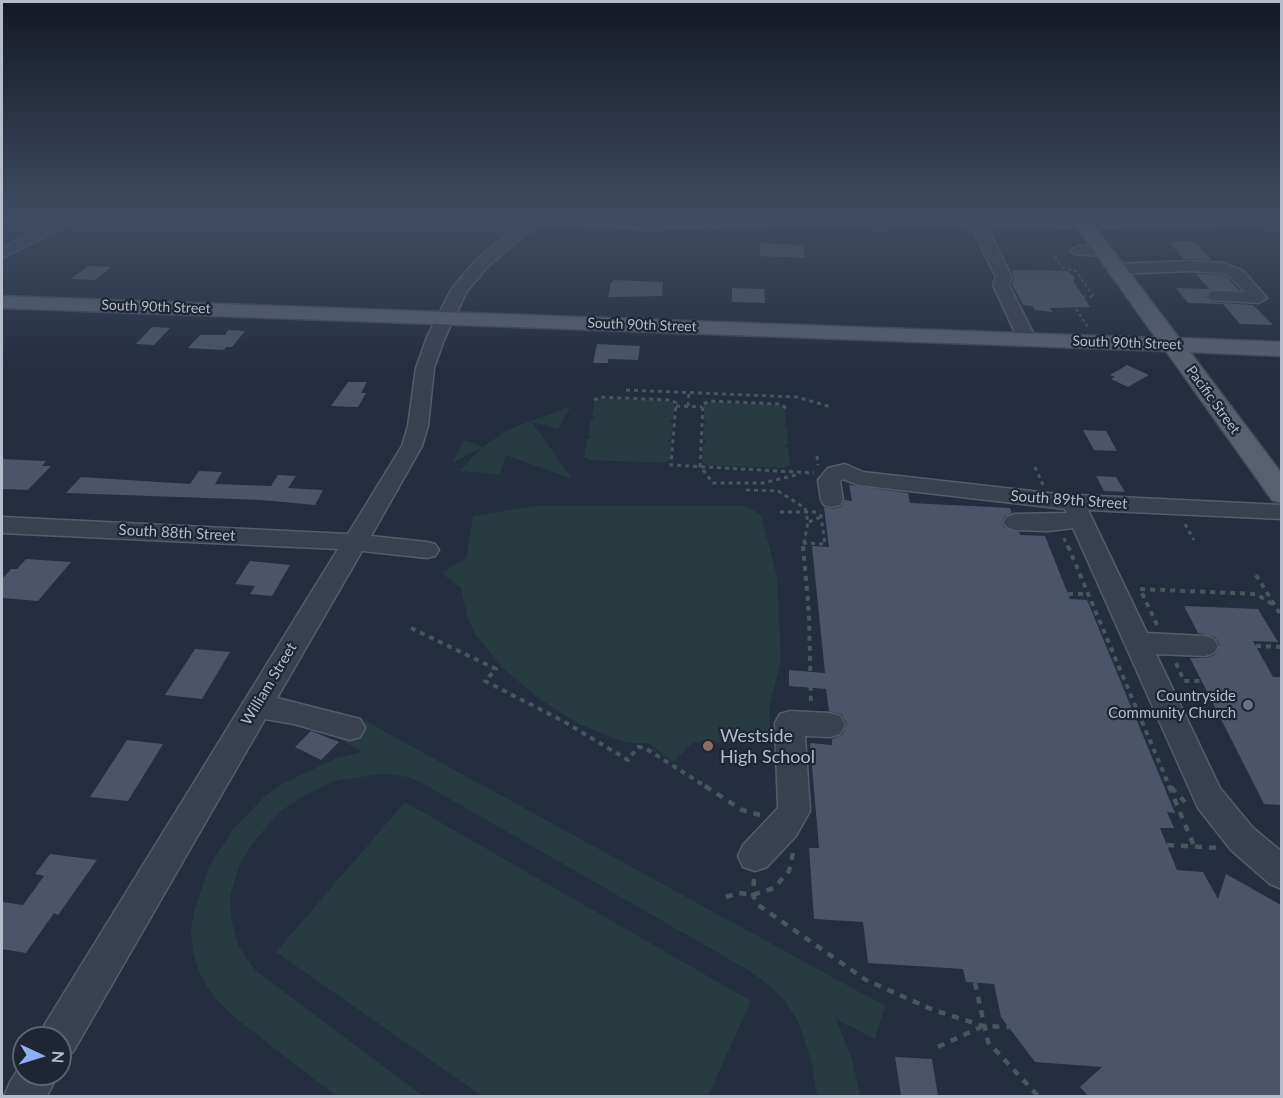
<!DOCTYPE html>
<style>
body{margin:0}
#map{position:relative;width:1283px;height:1098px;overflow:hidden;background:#252e3f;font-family:Lato,sans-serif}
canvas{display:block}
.frame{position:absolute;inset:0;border:3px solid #b6bcc9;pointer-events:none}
.north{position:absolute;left:12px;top:1026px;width:60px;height:60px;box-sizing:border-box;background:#1e2634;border:2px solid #5b6270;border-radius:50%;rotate:94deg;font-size:16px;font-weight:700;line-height:24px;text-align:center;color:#b6bcc9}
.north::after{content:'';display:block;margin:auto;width:21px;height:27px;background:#8eaff5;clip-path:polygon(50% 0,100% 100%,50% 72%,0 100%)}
</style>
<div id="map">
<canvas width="1283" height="1098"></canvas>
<div class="frame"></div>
<div class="north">N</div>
</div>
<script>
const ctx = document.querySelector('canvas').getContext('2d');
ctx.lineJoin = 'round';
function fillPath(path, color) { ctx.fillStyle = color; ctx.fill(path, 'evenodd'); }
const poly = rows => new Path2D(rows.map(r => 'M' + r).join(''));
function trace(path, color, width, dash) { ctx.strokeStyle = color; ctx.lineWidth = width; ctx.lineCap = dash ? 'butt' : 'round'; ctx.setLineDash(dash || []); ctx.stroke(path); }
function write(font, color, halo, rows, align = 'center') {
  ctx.font = font + ' Lato,sans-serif'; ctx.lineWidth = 4.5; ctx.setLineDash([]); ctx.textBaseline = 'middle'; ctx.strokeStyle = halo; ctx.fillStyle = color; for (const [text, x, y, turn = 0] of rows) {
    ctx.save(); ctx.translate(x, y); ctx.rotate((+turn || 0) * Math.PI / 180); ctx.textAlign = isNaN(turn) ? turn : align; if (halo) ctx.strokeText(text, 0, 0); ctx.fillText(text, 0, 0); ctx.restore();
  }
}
const green = poly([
 [601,398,670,401,674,404,673,419,669,421,673,424,671,438,668,441,671,443,670,460,664,463,589,460,584,457,587,439,591,437,588,435,591,420,595,418,592,416,595,400],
 [711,402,779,405,785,409,786,424,783,426,787,428,788,443,784,445,788,448,790,465,784,468,708,465,702,462,703,444,707,442,703,439,704,425,708,422,704,420,704,405],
 [571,406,558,429,532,422,572,479,506,455,500,474,460,471,481,448,452,463,465,440,483,447,507,430],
 [536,506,745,506,761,515,777,577,781,661,769,707,771,744,693,742,673,762,649,743,632,743,618,740,577,723,538,698,502,667,475,634,467,616,461,588,441,573,466,558,473,516],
 [360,718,885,1006,875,1039,836,1019,852,1059,860,1096,817,1096,812,1064,798,1021,784,1000,769,985,748,970,422,783,408,777,383,774,338,780,307,794,282,810,269,823,249,849,240,864,230,895,232,923,239,947,255,970,423,1096,336,1096,234,1017,220,1003,208,988,199,972,193,952,191,930,195,908,210,865,234,828,265,796,282,784,337,758,362,752,340,739],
 [405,802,751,1001,708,1096,482,1096,276,952]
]);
const building = poly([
 [1168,241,1195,242,1212,260,1183,259],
 [760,243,803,245,805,258,760,256],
 [88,266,111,267,95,280,71,279],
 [1012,270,1067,271,1074,277,1074,282,1090,307,1050,308,1053,312,1035,310,1032,306,1023,305,1012,284,1014,278],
 [1196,274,1221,275,1229,279,1239,290,1210,290,1206,297,1210,302,1253,305,1273,325,1240,324,1223,304,1188,303,1176,288,1209,289],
 [614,280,663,282,662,296,608,297,611,283],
 [732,288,764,289,765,303,732,302],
 [152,327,170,328,154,345,136,344],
 [228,330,245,331,232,347,226,347,224,350,188,348,200,335,225,335],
 [597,344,640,346,638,360,608,359,608,363,593,363],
 [1127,365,1149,375,1128,387,1111,379,1115,377,1110,375],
 [348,382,367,382,361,393,366,393,358,407,331,406],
 [1083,430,1106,431,1117,451,1094,450],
 [2,459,46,461,42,466,51,466,28,490,2,489],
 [199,471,222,472,215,484,271,486,278,475,296,476,288,488,323,490,315,505,262,500,66,493,81,477,190,484],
 [1096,476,1116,477,1125,492,1104,491],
 [849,485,908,493,910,503,1010,508,1012,513,1005,516,1001,522,1005,528,1019,532,1020,535,1045,536,1070,599,1087,600,1175,813,1167,812,1174,828,1160,828,1177,870,1203,872,1218,899,1226,874,1281,905,1281,1096,1088,1096,1080,1087,1102,1067,1035,1062,1001,1017,994,984,966,982,963,969,868,963,863,922,814,919,809,848,819,848,810,743,832,745,832,739,842,735,847,724,841,714,829,711,826,689,789,686,789,670,825,673,812,546,829,547,824,507,833,509,841,507,845,500,852,501],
 [26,559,71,562,38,601,2,598,2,579,11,569,17,569],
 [250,561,290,565,272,596,250,594,255,586,235,584],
 [1184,606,1258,609,1278,642,1253,641,1273,677,1281,677,1281,805,1264,804,1190,658,1205,658,1215,655,1220,645,1215,637,1198,633],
 [195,649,230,652,202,699,165,695],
 [311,731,339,742,321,760,295,747],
 [127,740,163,744,128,801,90,797],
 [50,854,97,860,58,915,54,913,26,953,2,949,2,902,23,905,44,876,35,874],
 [895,1057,932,1059,938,1096,901,1096]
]);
const pathFar3 = poly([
 [1055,257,1062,268],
 [1062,268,1076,271,1094,297,1078,296],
 [1076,309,1088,327]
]);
const pathFar2 = poly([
 [626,390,797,397,831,407],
 [594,400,600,397,671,400,676,403,671,465,814,473],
 [676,406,702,407],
 [688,406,689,393],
 [786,408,780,404,710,401,703,404,700,466,713,483,763,483,800,474],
 [817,456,818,465],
 [1035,467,1043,485],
 [746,490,778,491,805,508,808,522,803,548],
 [780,512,818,512],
 [809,522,821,517],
 [1185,524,1194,540],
 [1064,538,1068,548],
 [803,543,825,544,820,510]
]);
const pathFar1 = poly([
 [803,546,809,614,811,704],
 [1068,546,1170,788],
 [1256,575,1282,617],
 [1068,594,1088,594],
 [1157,625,1140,589,1256,594,1274,605],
 [411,628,496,669,485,681,563,721,628,760,638,747,645,748,708,788],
 [1256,646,1282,647],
 [1176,663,1184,681,1202,681]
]);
const path = poly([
 [705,786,742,810,760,815],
 [1169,786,1194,846],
 [1171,787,1185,802],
 [1167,845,1219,848],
 [754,879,753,895,758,905,866,980,931,1009,983,1026,1009,1027],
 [726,897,739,893,753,895,774,888,789,871,793,853],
 [975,983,988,1042,1038,1096],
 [938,1047,981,1027]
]);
const minor = poly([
 [62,219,79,219,2,258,2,248,62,219],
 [526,219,645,221,730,219,1268,219,1270,221,1263,225,1083,228,986,226,1012,277,1009,285,1036,339,1033,343,1027,344,1021,343,1018,339,993,285,996,277,971,226,879,223,645,229,538,223,488,266,467,291,445,337,434,368,428,426,422,446,371,536,427,542,435,544,439,550,435,556,427,558,362,551,277,698,360,719,365,728,360,737,350,740,294,724,265,719,73,1052,60,1057,60,1038,40,1038,45,1024,338,549,2,533,2,517,348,534,402,446,408,426,416,368,427,337,451,290,476,260,526,219],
 [1079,246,1104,246,1112,251,1104,256,1074,254,1071,251,1074,248,1079,246],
 [1189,261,1224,263,1243,271,1267,298,1259,303,1210,300,1208,296,1210,292,1216,291,1245,292,1231,277,1221,273,1189,271,1117,274,1109,269,1117,264,1189,261],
 [845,464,863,472,1058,494,1282,505,1282,519,1088,510,1147,633,1205,636,1214,639,1218,646,1214,653,1205,656,1156,654,1220,788,1253,828,1282,852,1282,889,1270,884,1231,850,1198,808,1073,528,1048,531,1015,530,1007,527,1003,522,1007,517,1015,514,1067,513,1065,509,858,485,843,479,840,481,843,500,840,505,832,507,824,505,821,500,818,480,828,468,845,464],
 [790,711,830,713,840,716,845,725,840,734,830,737,805,736,810,811,796,836,767,867,755,871,743,867,738,856,743,845,778,808,775,723,780,714,790,711],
 [24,1060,24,1074,58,1074,47,1096,4,1096,10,1082,24,1060]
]);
const major = poly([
 [1071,219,1089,219,1179,338,1282,342,1282,356,1190,352,1282,474,1282,503,1272,500,1166,351,2,308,2,296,1156,338,1071,219]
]);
const markers = [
 [1248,705,6,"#6b7280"],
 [708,746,6,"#8d6e63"]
];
const farStreetnames = [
 ["South 90th Street",156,307,2],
 ["South 90th Street",642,325,2],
 ["South 90th Street",1127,343,2],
 ["Pacific Street",1213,400,54]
];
const streetNames = [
 ["South 89th Street",1069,500,4],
 ["South 88th Street",177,533,3],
 ["William Street",269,684,-59]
];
const poiNames = [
 ["Countryside",1236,696],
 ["Community Church",1236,713]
];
const nearPoinames = [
 ["Westside",720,736],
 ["High School",720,757]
];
fillPath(green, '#273b40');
fillPath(building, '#4b5567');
trace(minor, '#545c69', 3);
trace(major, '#434a58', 3);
trace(pathFar3, '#45585c', 2, [3, 3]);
trace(pathFar2, '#45585c', 3, [4, 4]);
trace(pathFar1, '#45585c', 4, [5, 5]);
trace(path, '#45585c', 4.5, [7, 7]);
fillPath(minor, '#39414f');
fillPath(major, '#57606e');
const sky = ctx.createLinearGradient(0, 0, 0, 372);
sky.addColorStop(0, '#141923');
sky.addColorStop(0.59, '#404c63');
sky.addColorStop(1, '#404c6300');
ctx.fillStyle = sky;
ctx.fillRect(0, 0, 1283, 372);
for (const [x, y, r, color] of markers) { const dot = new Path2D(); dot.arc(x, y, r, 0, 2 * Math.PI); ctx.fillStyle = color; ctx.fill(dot); trace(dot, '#1e2634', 2); }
write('14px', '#b6bcc9', '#1e2634', farStreetnames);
write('15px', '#b6bcc9', '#1e2634', streetNames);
write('15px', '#b6bcc9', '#1e2634', poiNames, 'right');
write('18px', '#b6bcc9', '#1e2634', nearPoinames, 'left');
</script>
